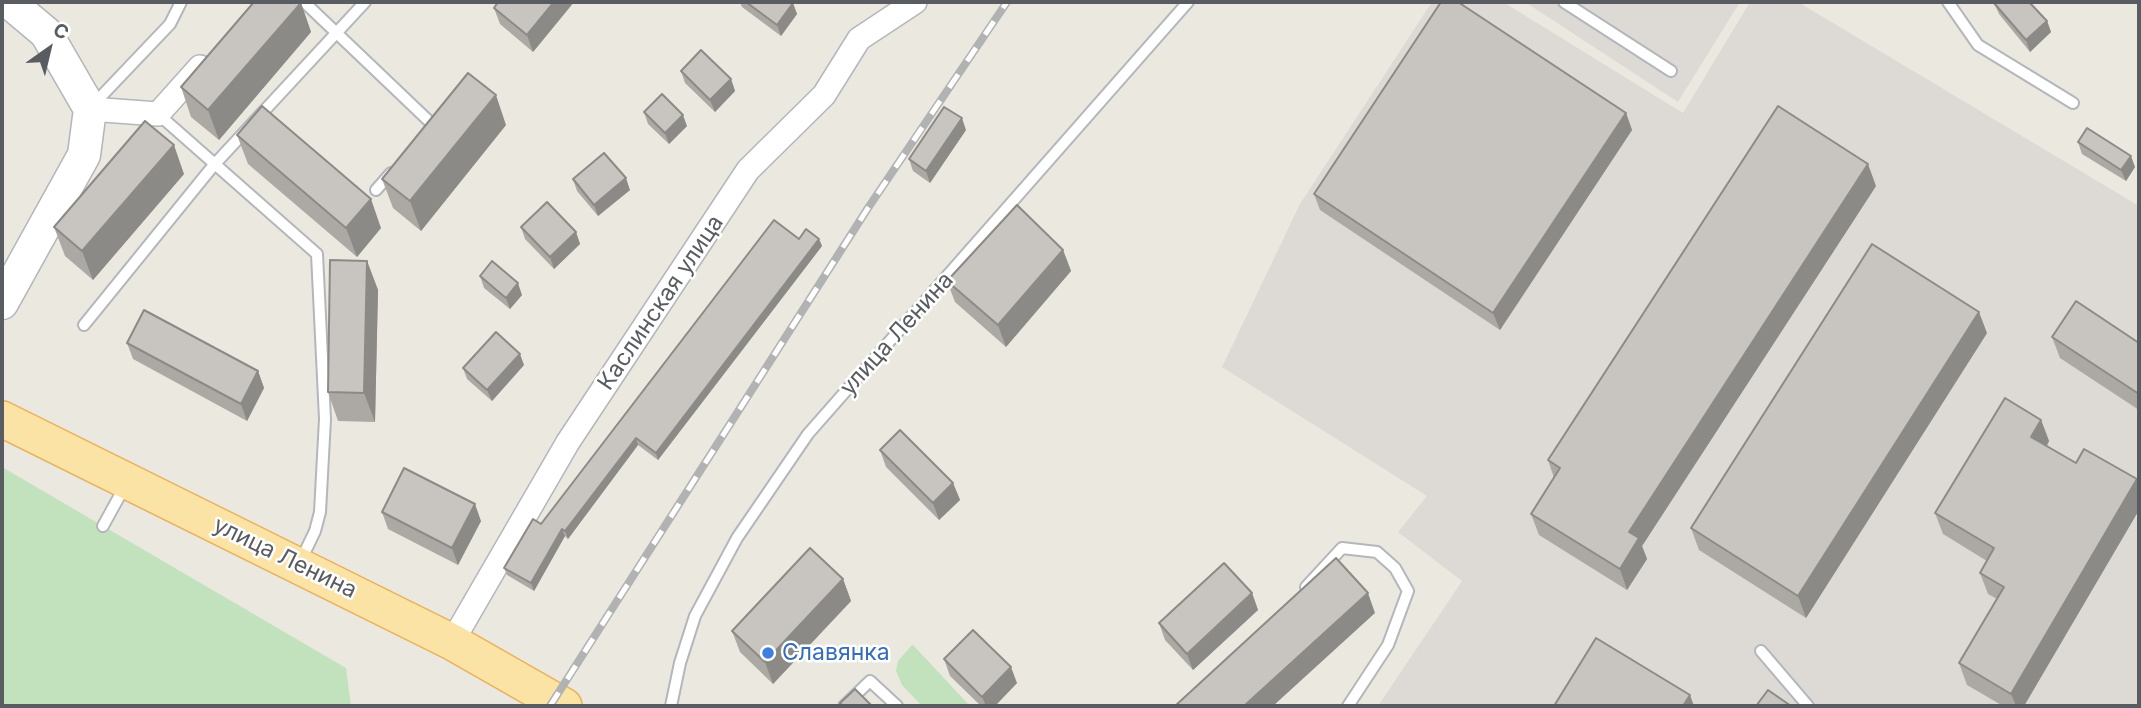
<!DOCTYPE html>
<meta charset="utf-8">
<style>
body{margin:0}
#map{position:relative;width:2141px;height:708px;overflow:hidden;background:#ebe8e0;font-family:Inter,sans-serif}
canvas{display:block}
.frame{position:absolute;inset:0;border:4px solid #595d61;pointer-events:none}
.north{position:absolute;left:14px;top:14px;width:70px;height:70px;-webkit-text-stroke:5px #fff;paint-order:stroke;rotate:34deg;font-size:19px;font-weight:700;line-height:28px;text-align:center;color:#595d61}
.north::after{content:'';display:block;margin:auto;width:24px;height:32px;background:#595d61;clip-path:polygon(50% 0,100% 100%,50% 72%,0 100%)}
</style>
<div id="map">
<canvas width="2141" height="708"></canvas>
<div class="frame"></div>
<div class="north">С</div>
</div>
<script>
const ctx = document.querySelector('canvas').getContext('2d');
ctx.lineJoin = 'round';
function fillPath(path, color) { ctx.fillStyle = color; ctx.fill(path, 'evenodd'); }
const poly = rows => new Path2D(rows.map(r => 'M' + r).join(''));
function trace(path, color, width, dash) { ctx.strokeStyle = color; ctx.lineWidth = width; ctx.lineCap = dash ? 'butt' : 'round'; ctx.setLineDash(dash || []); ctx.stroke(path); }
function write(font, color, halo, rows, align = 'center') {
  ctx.font = font + ' Inter,sans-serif'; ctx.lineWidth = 5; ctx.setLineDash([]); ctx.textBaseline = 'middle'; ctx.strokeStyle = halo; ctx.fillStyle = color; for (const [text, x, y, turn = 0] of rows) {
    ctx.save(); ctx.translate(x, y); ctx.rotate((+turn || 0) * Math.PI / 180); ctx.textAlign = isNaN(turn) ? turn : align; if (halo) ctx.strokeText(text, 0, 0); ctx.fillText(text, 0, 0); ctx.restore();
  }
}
const industrial = poly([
 [1432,2,1503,2,1683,113,1750,2,1798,2,2139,206,2139,706,1378,706,1462,581,1398,532,1427,496,1222,367,1300,204],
 [1525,2,1740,2,1678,102]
]);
const green = poly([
 [2,467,346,668,351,706,2,706],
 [912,645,913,645,970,706,922,706,902,685,896,671,898,661]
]);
const lane = poly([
 [304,2,433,125],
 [1564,2,1671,71],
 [1948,2,1978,45,2073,103],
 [91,107,170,24,181,2],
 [158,114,317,254,325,419,320,512,315,531,301,560],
 [376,190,391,173],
 [84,325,213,166,365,2],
 [103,526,125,486],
 [1306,587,1342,548,1377,552,1395,568,1408,591,1388,645,1348,706],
 [1761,651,1808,706],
 [671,706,680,663,695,616,737,538,808,434,1188,2],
 [844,706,870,681,897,706]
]);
const street = poly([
 [90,109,158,114,200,67],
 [452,642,568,442,748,170,824,95,859,39,915,2]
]);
const secondary = poly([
 [2,303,84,155,90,109,46,33,9,2]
]);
const primary = poly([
 [2,419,452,642,564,706]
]);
const rail = poly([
 [550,706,868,208,1007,2]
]);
const wall = poly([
 [574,2,533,52,500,24,494,8],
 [740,2,792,2,797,14,781,36,742,7],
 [301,3,311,32,219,140,191,117,181,87],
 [1994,3,2047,21,2051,32,2030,52,1999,14],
 [681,71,731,79,735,91,715,112,685,83],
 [644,112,687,126,669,144,648,124],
 [1626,113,1632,130,1500,330,1320,210,1314,194],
 [506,125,421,231,393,208,382,179],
 [966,130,930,183,913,171,909,159],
 [237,135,381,228,357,257,248,164],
 [2078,142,2135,167,2126,181,2082,154],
 [184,174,93,280,65,256,54,227],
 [573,179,630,190,598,216,577,191],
 [1876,186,1642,546,1647,559,1627,590,1539,535,1531,514,1554,478,1548,460],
 [521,227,576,232,580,244,554,269,525,239],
 [799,239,819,239,822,246,658,460,638,445,568,539,565,536,534,591,507,575,504,568,541,524],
 [1063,250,1071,271,1006,347,955,302,947,281],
 [367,261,378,290,375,422,338,421,328,392],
 [480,276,522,295,510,309,484,288],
 [1987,333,1806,618,1699,550,1691,528],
 [2052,337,2139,343,2139,410,2060,358],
 [127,343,258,371,264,388,247,421,133,359],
 [524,365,492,401,467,379,463,368],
 [2041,420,2049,441,2047,446,2076,463,2137,479,2139,487,2139,510,2024,706,2003,706,1967,685,1959,663,1997,599,1988,594,1980,573,1987,561,1943,534,1935,513],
 [880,450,953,483,960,500,939,520,886,467],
 [382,512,481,521,458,565,388,529],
 [843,579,851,601,773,684,740,652,732,631],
 [1252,593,1258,610,1193,670,1165,640,1159,623],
 [944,659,1017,683,995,706,981,706,950,676]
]);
const shadedWall = poly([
 [554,2,574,2,533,52,527,35],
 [301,3,311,32,219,140,208,110],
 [793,3,797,14,781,36,777,25],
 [2047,21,2051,32,2030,52,2026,40],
 [731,79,735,91,715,112,710,100],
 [496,95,506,125,421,231,410,201],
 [1626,113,1632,130,1500,330,1493,313],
 [683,115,687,126,669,144,665,133],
 [962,118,966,130,930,183,926,171],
 [174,145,184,174,93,280,82,251],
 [2131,156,2135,167,2126,181,2121,170],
 [1868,164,1876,186,1642,546,1647,559,1627,590,1620,569,1629,532],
 [626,178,630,190,598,216,594,205],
 [371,199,381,228,357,257,346,228],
 [576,232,580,244,554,269,550,257],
 [819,239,822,246,658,460,656,453],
 [1063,250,1071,271,1006,347,998,325],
 [367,261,378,290,375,422,364,393],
 [518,283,522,295,510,309,506,298],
 [1979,312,1987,333,1806,618,1798,596],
 [520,354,524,365,492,401,487,390],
 [258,371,264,388,247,421,241,404],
 [2041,420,2049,441,2039,458,2031,437],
 [636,438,638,445,568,539,565,531],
 [2137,479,2139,487,2139,510,2024,706,2016,706,2011,694],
 [953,483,960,500,939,520,933,503],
 [475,504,481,521,458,565,452,548],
 [562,529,565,536,534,591,531,583],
 [843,579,851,601,773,684,765,662],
 [1252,593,1258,610,1193,670,1187,654],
 [1368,593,1375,613,1273,706,1244,706],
 [1011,667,1017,683,995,706,986,706,982,697],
 [1690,695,1694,706,1683,706]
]);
const building = poly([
 [254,2,299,2,301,3,208,110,181,87,254,2],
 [498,2,554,2,527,35,494,8,498,2],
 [746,2,792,2,793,3,777,25,746,2],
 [1441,2,1458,2,1626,113,1493,313,1314,194,1441,2],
 [1995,2,2029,2,2047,21,2026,40,1994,3,1995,2],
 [701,50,731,79,710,100,681,71,701,50],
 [468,73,496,95,410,201,382,179,468,73],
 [662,94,683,115,665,133,644,112,662,94],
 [262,106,371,199,346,228,237,135,262,106],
 [1778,106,1868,164,1629,532,1639,538,1620,569,1531,514,1560,468,1548,460,1778,106],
 [944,107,962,118,926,171,909,159,944,107],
 [145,121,174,145,82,251,54,227,145,121],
 [2087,128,2131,156,2121,170,2078,142,2087,128],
 [604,153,626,178,594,205,573,179,604,153],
 [547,202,576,232,550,257,521,227,547,202],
 [1017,205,1063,250,998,325,947,281,1017,205],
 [774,220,799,239,806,229,819,239,656,453,636,438,565,531,562,529,531,583,504,568,533,519,541,524,774,220],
 [1872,244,1979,312,1798,596,1691,528,1872,244],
 [330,260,367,261,364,393,328,392,330,260],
 [492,261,518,283,506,298,480,276,492,261],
 [2076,301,2139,343,2139,394,2052,337,2076,301],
 [144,310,258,371,241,404,127,343,144,310],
 [496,332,520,354,487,390,463,368,496,332],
 [2005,398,2041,420,2031,437,2076,463,2084,449,2137,479,2011,694,1959,663,2004,587,1980,573,1994,548,1935,513,2005,398],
 [900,430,953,483,933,503,880,450,900,430],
 [404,468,475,504,452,548,382,512,404,468],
 [810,548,843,579,765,662,732,631,810,548],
 [1336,558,1368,593,1244,706,1175,706,1336,558],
 [1224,563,1252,593,1187,654,1159,623,1224,563],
 [973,630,1011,667,982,697,944,659,973,630],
 [1596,638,1690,695,1683,706,1554,706,1596,638],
 [855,689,872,706,843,706,840,703,855,689],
 [1768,690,1791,706,1756,706,1768,690]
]);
const markers = [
 [768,653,7,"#3f7fe0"]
];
const streetNames = [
 ["Каслинская улица",661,303,-56],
 ["улица Ленина",897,334,-48],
 ["улица Ленина",285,558,26]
];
const shopNames = [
 ["Славянка",782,653]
];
fillPath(industrial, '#dddad5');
fillPath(green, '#c1e2bd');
trace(lane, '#b3b7bb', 14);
trace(street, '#b3b7bb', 26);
trace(secondary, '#b2b6ba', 35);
trace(primary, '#eab15a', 38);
trace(lane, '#fff', 10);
trace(street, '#fff', 23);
trace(secondary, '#fff', 32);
trace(primary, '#fbe3a6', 35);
trace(rail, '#b1b2b2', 8);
trace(rail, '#fff', 5, [16]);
fillPath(wall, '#aca9a5');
fillPath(shadedWall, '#8c8a86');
fillPath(building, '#c8c5c0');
trace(building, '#8c8a86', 2);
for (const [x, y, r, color] of markers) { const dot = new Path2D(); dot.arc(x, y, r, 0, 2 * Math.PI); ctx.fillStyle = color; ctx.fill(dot); trace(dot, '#fff', 2.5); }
write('23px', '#595d61', '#fff', streetNames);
write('23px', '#366cbe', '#fff', shopNames, 'left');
</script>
